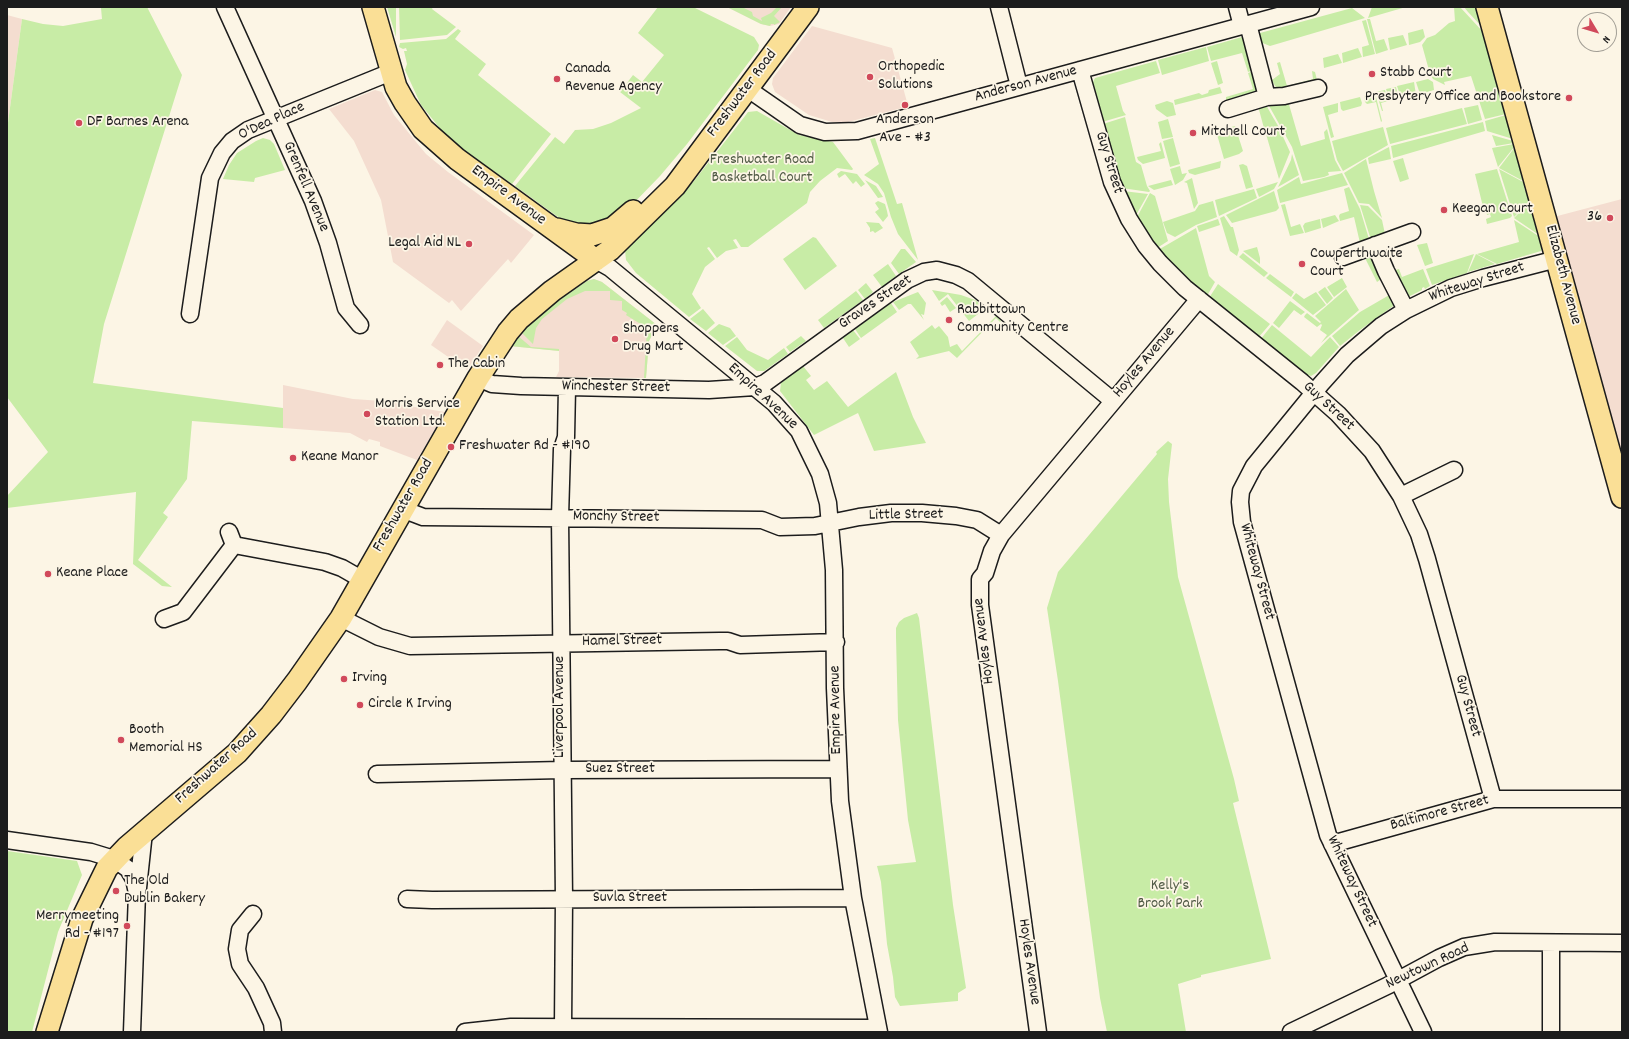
<!DOCTYPE html>
<style>
body{margin:0}
#map{position:relative;width:1629px;height:1039px;overflow:hidden;background:#fcf5e5;font-family:Dekko,sans-serif}
canvas{display:block}
.frame{position:absolute;inset:0;border:8px solid #1c1c1c;pointer-events:none}
.north{position:absolute;left:1577px;top:12px;width:40px;height:40px;box-sizing:border-box;background:#fcf5e5;border:1px solid #a29e95;border-radius:50%;rotate:128deg;font-size:11px;font-weight:700;line-height:16px;text-align:center;color:#1c1c1c}
.north::after{content:'';display:block;margin:auto;width:14px;height:18px;background:#d1495b;clip-path:polygon(50% 0,100% 100%,50% 72%,0 100%)}
</style>
<div id="map">
<canvas width="1629" height="1039"></canvas>
<div class="frame"></div>
<div class="north">N</div>
</div>
<script>
const ctx = document.querySelector('canvas').getContext('2d');
ctx.lineJoin = 'round';
function fillPath(path, color) { ctx.fillStyle = color; ctx.fill(path, 'evenodd'); }
const poly = rows => new Path2D(rows.map(r => 'M' + r).join(''));
function trace(path, color, width, dash) { ctx.strokeStyle = color; ctx.lineWidth = width; ctx.lineCap = dash ? 'butt' : 'round'; ctx.setLineDash(dash || []); ctx.stroke(path); }
function write(font, color, halo, rows, align = 'center') {
  ctx.font = font + ' Dekko,sans-serif'; ctx.lineWidth = 3.5; ctx.setLineDash([]); ctx.textBaseline = 'middle'; ctx.strokeStyle = halo; ctx.fillStyle = color; for (const [text, x, y, turn = 0] of rows) {
    ctx.save(); ctx.translate(x, y); ctx.rotate((+turn || 0) * Math.PI / 180); ctx.textAlign = isNaN(turn) ? turn : align; if (halo) ctx.strokeText(text, 0, 0); ctx.fillText(text, 0, 0); ctx.restore();
  }
}
const built = poly([
 [727,7,791,7,779,24,770,26,761,24],
 [7,15,22,19,7,130],
 [812,26,892,48,907,102,901,104,902,108,848,122,832,122,809,115,775,92,772,84,773,78],
 [375,90,382,92,394,115,426,154,448,172,534,235,511,263,508,259,461,311,452,300,449,303,393,262,381,200,354,141,329,109],
 [1622,199,1622,497,1546,219],
 [594,279,602,282,657,325,649,341,646,378,556,377,559,371,559,351,510,346,528,325,555,303,587,281],
 [447,320,483,346,467,370,431,345],
 [283,385,353,399,397,402,397,404,445,412,417,460,380,446,380,442,369,439,367,442,350,433,283,428]
]);
const green = poly([
 [106,7,147,7,182,75,104,324,93,383,283,408,283,428,192,421,187,479,163,513,168,517,138,560,172,587,162,586,133,564,136,492,7,508,7,496,48,452,7,397,7,130,22,19,43,24,63,26,102,19,101,8],
 [387,7,396,7,396,40,396,37],
 [399,7,433,7,432,9,456,27,447,35,400,40],
 [658,7,693,7,754,37,759,45,758,50,687,144,660,176,630,207,594,226,565,222,515,186,555,137,564,144,575,130,593,129,611,123,641,108,620,92,633,75,642,82,664,55,638,33],
 [727,7,742,7,752,12,753,16,762,21,761,18,771,13,777,7,782,7,774,16,780,22,774,25,774,24,771,24,770,26,761,24],
 [1372,7,1406,7,1368,18],
 [1454,7,1460,7,1484,33,1506,114,1485,119,1471,76,1444,82,1445,85,1433,79,1430,74,1422,45,1427,38,1435,35,1449,23,1455,21],
 [1464,7,1477,7,1483,28,1468,12],
 [1352,8,1365,18,1270,46,1260,42,1258,34,1260,33],
 [1367,19,1370,19,1376,41,1384,39,1388,50,1376,54],
 [1366,20,1375,54,1363,57,1362,47,1369,45,1362,21],
 [458,29,461,31,455,39,486,64,478,75,551,134,512,184,462,149,443,132,421,105,405,70,407,64,404,51,407,51,406,48,403,49,399,47,400,43,446,39],
 [1423,29,1425,37,1420,42,1409,45,1408,33],
 [1403,35,1407,45,1390,50,1388,38],
 [1242,37,1253,70,1248,72,1242,53,1211,61,1207,47],
 [1206,47,1209,61,1162,75,1158,60],
 [1358,48,1362,57,1343,63,1342,53],
 [1338,54,1342,63,1324,68,1323,58],
 [1156,61,1160,73,1116,86,1123,111,1126,115,1102,122,1093,90,1093,82,1095,78],
 [1217,61,1223,83,1218,85,1211,63],
 [1280,62,1287,86,1313,79,1312,71,1315,72,1317,80,1281,90,1275,86,1272,80,1280,74,1277,63],
 [1254,71,1256,91,1226,102,1226,97,1253,89,1248,73],
 [1428,79,1433,82,1434,90,1420,94,1416,82],
 [1414,82,1416,95,1401,98,1397,86],
 [1220,87,1222,93,1175,105,1174,100,1199,93,1202,95,1208,93,1209,90],
 [1396,87,1399,99,1390,101,1386,89],
 [1385,90,1388,101,1381,103,1383,111,1382,111,1376,92],
 [1375,93,1382,121,1381,122,1376,102,1367,104,1365,102,1364,96],
 [1360,97,1362,103,1361,106,1343,111,1341,109,1340,102],
 [1167,101,1173,103,1176,115,1167,117,1156,109,1155,105],
 [1288,101,1301,146,1325,139,1324,132,1327,129,1335,160,1341,171,1328,172,1329,175,1324,177,1303,181,1292,147,1268,104],
 [1338,103,1338,112,1328,115,1334,137,1331,138,1323,107],
 [1266,105,1274,119,1280,129,1265,132,1258,106],
 [1478,105,1482,120,1468,124,1464,108],
 [1462,108,1467,124,1390,144,1386,128],
 [757,111,799,135,833,142,853,169,852,170,837,168,820,181,810,192,807,203,748,247,741,247,736,239,733,240,738,248,726,251,717,258,709,247,707,248,715,259,705,267,692,294,701,308,689,317,636,273,626,260,625,250,694,181,745,116,748,112],
 [1506,115,1513,139,1487,131,1485,121],
 [1125,117,1136,162,1141,165,1147,186,1150,191,1149,192,1122,188,1105,132,1107,131,1106,127,1104,127,1103,124],
 [1168,119,1173,137,1162,139,1158,122],
 [1483,122,1485,131,1393,158,1391,146],
 [1235,126,1243,151,1239,154,1224,159,1216,131],
 [1383,127,1388,145,1343,171,1337,160,1332,141],
 [1280,130,1290,152,1279,179,1266,134],
 [1492,135,1513,141,1514,143,1496,146],
 [263,138,270,140,274,144,285,170,255,178,254,182,223,179,229,165,237,153,256,141],
 [875,138,897,204,902,203,918,260,898,234,891,217,884,193,878,184,864,175,879,164,870,139],
 [1173,138,1180,164,1170,167,1163,141],
 [1161,142,1165,158,1143,164,1138,160,1137,157,1161,151,1159,144],
 [1514,144,1515,146,1498,167,1492,148],
 [1389,147,1391,159,1369,164,1368,158],
 [1515,147,1525,182,1499,168],
 [1292,154,1299,175,1278,187,1291,160],
 [1403,158,1409,179,1400,182,1393,161],
 [1366,159,1374,191,1382,218,1369,204,1359,203,1344,173],
 [1221,161,1220,168,1195,175,1189,173,1188,170],
 [1243,164,1247,166,1253,187,1246,189,1239,165],
 [1180,166,1182,174,1187,173,1183,180,1175,185,1170,169],
 [1497,169,1512,216,1510,218,1487,224,1486,219,1491,217,1490,214,1487,215,1486,211,1484,211,1475,174],
 [1499,169,1525,183,1526,187,1524,188,1530,201,1514,217],
 [841,171,857,174,865,184,861,187,856,181,853,184,845,174,839,178,837,174],
 [1342,173,1348,185,1280,203,1277,190,1299,177,1301,184],
 [1192,178,1198,203,1194,209,1187,183,1184,182],
 [865,180,876,186,883,197,878,198],
 [1171,180,1173,185,1154,190,1148,186],
 [1278,182,1274,189,1259,197,1256,189],
 [1349,187,1360,209,1369,239,1360,243,1354,217,1340,221,1339,216,1340,214,1349,211,1344,189],
 [1254,189,1257,198,1219,216,1215,200],
 [1123,191,1148,194,1135,217],
 [1274,191,1279,208,1276,211,1232,223,1226,215],
 [1150,193,1155,196,1168,241,1157,248,1136,219],
 [878,201,885,204,887,211,888,216,883,222,875,212,879,209,875,203],
 [1213,201,1217,217,1196,225,1175,237,1167,233,1163,222,1195,211,1199,205],
 [1530,202,1539,235,1514,218],
 [1285,204,1291,227,1300,224,1304,233,1290,236,1281,205],
 [1360,205,1368,206,1382,220,1385,234,1371,240],
 [1335,215,1339,221,1323,228,1321,219],
 [1224,216,1231,227,1233,227,1239,250,1237,256,1230,251,1220,218],
 [1218,219,1220,225,1199,232,1197,226],
 [1320,219,1321,228,1305,233,1303,226,1305,223],
 [1514,220,1540,237,1543,246,1541,251,1497,264,1477,254,1519,242],
 [866,222,879,223,883,228,875,233,873,231,870,232,870,228],
 [1196,228,1209,276,1215,282,1207,296,1158,250],
 [813,237,816,238,837,266,805,290,783,259],
 [1427,243,1433,263,1425,266,1417,245],
 [1257,247,1260,258,1260,264,1243,251],
 [901,249,905,249,916,262,899,274,891,263],
 [1243,253,1268,273,1264,277,1239,257],
 [1474,254,1467,273,1432,285,1426,269],
 [1476,254,1495,264,1468,272],
 [1371,255,1383,278,1377,282,1365,258],
 [888,264,896,276,882,287,873,275],
 [1399,269,1402,277,1423,269,1430,286,1425,289,1424,287,1422,288,1422,290,1406,298,1391,271],
 [1270,274,1294,292,1291,297,1266,278],
 [1342,278,1347,287,1334,297,1327,287],
 [594,279,602,282,657,325,649,341,646,378,644,378,647,328,626,315,627,313,622,310,622,301,610,300,610,291,585,291,567,299,542,319,536,328,533,344,521,332,555,303,587,281],
 [866,283,873,292,865,299,858,290],
 [1218,284,1270,324,1258,338,1209,298],
 [1325,287,1333,298,1327,304,1318,292],
 [1346,289,1359,310,1321,343,1327,335,1320,330,1322,325,1321,324,1317,327,1304,317,1305,315,1307,313,1320,323,1321,322,1315,316],
 [932,290,961,295,975,300,986,308,969,321,948,294,939,301],
 [856,291,863,300,824,328,818,320],
 [918,292,926,303,924,315,921,314,924,320,911,304,908,304,899,310,893,302],
 [1316,292,1326,305,1313,315,1292,298,1296,293,1304,299],
 [1391,294,1396,304,1360,330,1340,346,1332,336,1360,312],
 [947,297,956,308,950,312,945,304,942,306,940,303],
 [1290,301,1305,312,1301,315,1294,310,1279,328,1273,323],
 [891,303,897,312,861,338,855,329],
 [703,309,715,323,706,331,690,319],
 [996,316,1001,321,1000,322,996,318,957,358,949,351,916,359,919,356,910,342,932,325,935,329,939,326,948,337,950,347,957,344,962,351],
 [719,324,730,328,736,336,723,345,708,333],
 [1272,325,1311,357,1330,337,1339,347,1316,373,1311,376,1308,375,1305,377,1260,340],
 [853,330,860,339,849,347,843,338],
 [518,336,531,347,559,349,559,351,510,346],
 [801,336,806,341,790,352,786,347],
 [737,337,747,350,768,360,784,348,788,354,764,371,757,371,725,346],
 [803,366,811,376,806,380,814,390,827,381,848,407,896,372,913,417,926,443,874,451,858,413,814,435,780,391,781,383],
 [1168,441,1172,444,1168,479,1169,502,1178,577,1234,779,1239,801,1233,803,1271,959,1201,975,1201,977,1178,984,1186,1032,1107,1032,1100,998,1058,681,1047,608,1058,572,1157,454,1156,452],
 [917,613,919,618,953,905,966,988,958,993,958,1001,900,1006,895,997,893,977,887,944,881,882,877,866,916,862,908,820,898,720,896,637,896,628,899,622,904,618],
 [7,851,77,861,82,875,58,932,32,1032,7,1032]
]);
const minor = poly([
 [225,7,313,201,328,243,346,308,360,325],
 [999,7,1019,86],
 [1237,7,1242,26],
 [1248,24,1267,97],
 [1080,70,1112,182,1129,219,1146,246,1160,263,1185,288,1302,382,1338,414,1372,451,1401,496,1419,534,1427,559,1493,799],
 [748,89,800,125,825,132,857,131,1311,7],
 [1228,109,1267,97,1284,96,1318,88],
 [1375,245,1386,271,1406,310],
 [1343,257,1412,232],
 [596,260,610,268,774,403,799,431,820,474,828,503,834,570,835,688,840,801,853,898,879,1032],
 [190,314,210,178,222,153,232,141,248,130,391,72],
 [478,378,492,384,521,386,709,390,755,387,765,383,907,280,924,272,937,270,956,275,968,281,1113,401],
 [1401,496,1454,470],
 [402,509,423,517,762,520,780,527,815,526,859,517,891,513,922,513,956,516,977,520,1001,535],
 [229,532,234,545,325,562,342,568,363,580],
 [341,618,379,637,410,646,720,641,728,641,740,645,836,642],
 [164,619,183,612,234,545],
 [377,774,562,770,838,769],
 [7,840,91,852,114,859,128,869,134,879,137,893,132,1032],
 [1332,844,1493,799,1622,799],
 [138,888,144,832],
 [407,899,432,900,853,898],
 [253,914,240,930,237,949,240,964,256,988,272,1023,273,1032],
 [1551,944,1551,1032],
 [563,1027,564,899,560,517,562,449,566,437,567,388],
 [465,1032,511,1027,878,1028],
 [1038,1032,980,605,980,579,985,573,992,551,1001,535,1199,299],
 [1291,1032,1389,985,1439,958,1464,947,1495,942,1622,943],
 [1423,1032,1328,835,1242,522,1240,502,1241,491,1254,466,1321,384,1347,355,1381,326,1406,310,1451,288,1483,278,1557,259]
]);
const major = poly([
 [373,7,396,87,405,103,423,129,457,159,596,260],
 [1487,7,1622,497],
 [557,229,576,234,592,235,613,228,633,211],
 [47,1032,82,919,107,868,127,847,237,753,271,715,297,681,341,618,478,378,508,332,519,319,552,291,610,250,675,186,808,7]
]);
const markers = [
 [1372,74,4,"#d1495b"],
 [870,77,4,"#d1495b"],
 [557,79,4,"#d1495b"],
 [1569,98,4,"#d1495b"],
 [905,105,4,"#d1495b"],
 [79,123,4,"#d1495b"],
 [1193,133,4,"#d1495b"],
 [1444,210,4,"#d1495b"],
 [1610,218,4,"#d1495b"],
 [469,244,4,"#d1495b"],
 [1302,264,4,"#d1495b"],
 [949,320,4,"#d1495b"],
 [615,339,4,"#d1495b"],
 [440,365,4,"#d1495b"],
 [367,414,4,"#d1495b"],
 [451,447,4,"#d1495b"],
 [293,458,4,"#d1495b"],
 [48,574,4,"#d1495b"],
 [344,679,4,"#d1495b"],
 [360,705,4,"#d1495b"],
 [121,740,4,"#d1495b"],
 [116,891,4,"#d1495b"],
 [127,926,4,"#d1495b"]
];
const poiNames = [
 ["Orthopedic",878,68],
 ["Solutions",878,86],
 ["Canada",565,70],
 ["Revenue Agency",565,88],
 ["Stabb Court",1380,74],
 ["Presbytery Office and Bookstore",1561,98,"right"],
 ["Anderson",905,121,"center"],
 ["Ave - #3",905,139,"center"],
 ["DF Barnes Arena",87,123],
 ["Mitchell Court",1201,133],
 ["Keegan Court",1452,210],
 ["36",1602,218,"right"],
 ["Legal Aid NL",461,244,"right"],
 ["Cowperthwaite",1310,255],
 ["Court",1310,273],
 ["Rabbittown",957,311],
 ["Community Centre",957,329],
 ["Shoppers",623,330],
 ["Drug Mart",623,348],
 ["The Cabin",448,365],
 ["Morris Service",375,405],
 ["Station Ltd.",375,423],
 ["Freshwater Rd - #190",459,447],
 ["Keane Manor",301,458],
 ["Keane Place",56,574],
 ["Irving",352,679],
 ["Circle K Irving",368,705],
 ["Booth",129,731],
 ["Memorial HS",129,749],
 ["The Old",124,882],
 ["Dublin Bakery",124,900],
 ["Merrymeeting",119,917,"right"],
 ["Rd - #197",119,935,"right"]
];
const streetNames = [
 ["Anderson Avenue",1026,85,-15],
 ["Freshwater Road",743,94,-53],
 ["O'Dea Place",272,122,-25],
 ["Guy Street",1108,163,73],
 ["Grenfell Avenue",305,187,67],
 ["Empire Avenue",508,196,37],
 ["Elizabeth Avenue",1562,275,75],
 ["Whiteway Street",1477,283,-18],
 ["Graves Street",876,303,-34],
 ["Hoyles Avenue",1145,363,-50],
 ["Winchester Street",616,388,1],
 ["Empire Avenue",762,397,43],
 ["Guy Street",1328,407,43],
 ["Freshwater Road",404,506,-60],
 ["Little Street",906,516,-1],
 ["Monchy Street",616,518,1],
 ["Whiteway Street",1256,572,75],
 ["Hoyles Avenue",985,641,-97],
 ["Hamel Street",622,642,-1],
 ["Guy Street",1467,706,75],
 ["Liverpool Avenue",561,707,-90],
 ["Empire Avenue",837,710,-91],
 ["Freshwater Road",217,767,-42],
 ["Suez Street",620,770],
 ["Baltimore Street",1440,814,-15],
 ["Whiteway Street",1351,882,65],
 ["Suvla Street",630,899],
 ["Hoyles Avenue",1028,962,82],
 ["Newtown Road",1428,967,-25]
];
const parkNames = [
 ["Freshwater Road",762,161],
 ["Basketball Court",762,179],
 ["Kelly's",1170,887],
 ["Brook Park",1170,905]
];
fillPath(built, '#f4ddd0');
fillPath(green, '#c8eca6');
trace(minor, '#1c1c1c', 19);
trace(major, '#1c1c1c', 24);
trace(minor, '#fcf5e5', 16);
trace(major, '#fadf96', 21);
for (const [x, y, r, color] of markers) { const dot = new Path2D(); dot.arc(x, y, r, 0, 2 * Math.PI); ctx.fillStyle = color; ctx.fill(dot); trace(dot, '#fcf5e5', 1.5); }
write('16px', '#1c1c1c', '#fcf5e5', poiNames, 'left');
write('16px', '#1c1c1c', '#fcf5e5', streetNames);
write('16px', '#505a45', '#fcf5e5', parkNames);
</script>
